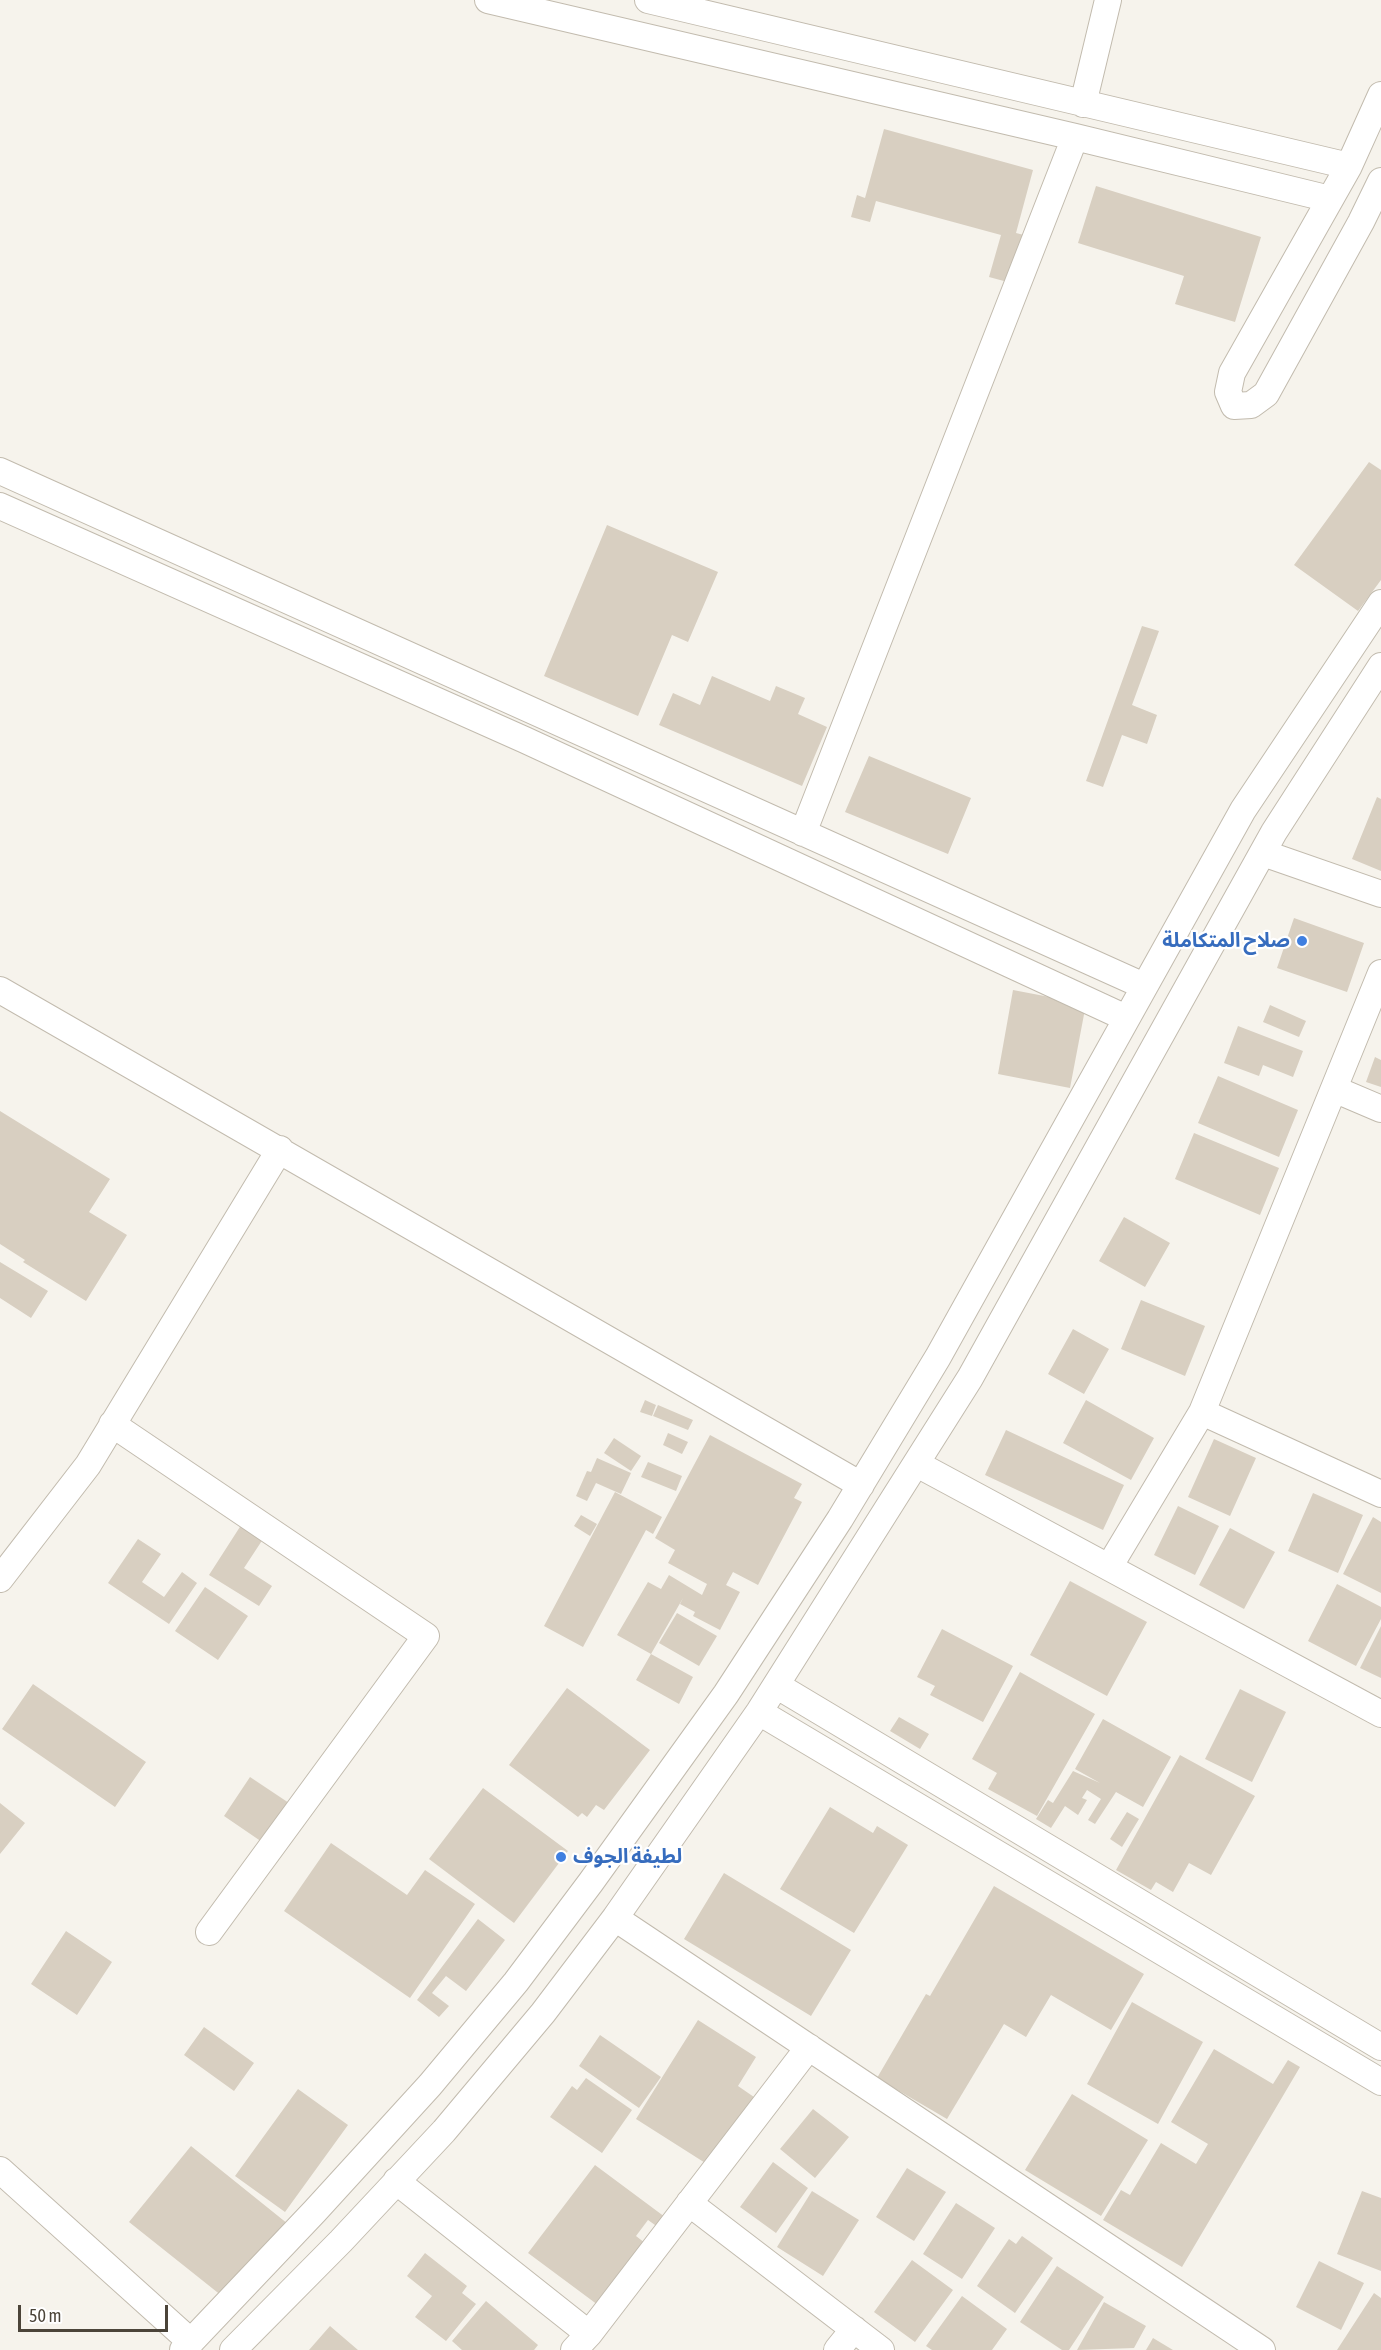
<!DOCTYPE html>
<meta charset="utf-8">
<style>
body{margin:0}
#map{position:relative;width:1381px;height:2350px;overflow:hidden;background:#f6f3ec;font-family:"Asap Condensed",sans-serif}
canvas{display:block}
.scale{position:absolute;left:18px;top:2305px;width:150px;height:27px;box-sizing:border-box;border:3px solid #4b4439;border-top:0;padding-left:8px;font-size:18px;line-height:21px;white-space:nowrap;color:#4b4439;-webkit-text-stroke:4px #fff;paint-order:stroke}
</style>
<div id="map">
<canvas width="1381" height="2350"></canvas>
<div class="scale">50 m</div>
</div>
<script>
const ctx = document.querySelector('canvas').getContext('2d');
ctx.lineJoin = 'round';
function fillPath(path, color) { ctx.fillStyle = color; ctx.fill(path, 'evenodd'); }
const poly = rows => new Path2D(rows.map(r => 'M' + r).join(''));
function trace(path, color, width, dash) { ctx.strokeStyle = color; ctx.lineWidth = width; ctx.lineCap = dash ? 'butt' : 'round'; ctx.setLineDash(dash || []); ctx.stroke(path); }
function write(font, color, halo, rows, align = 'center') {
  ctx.font = font + ' "Asap Condensed","Noto Sans Arabic",sans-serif'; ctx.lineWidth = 4.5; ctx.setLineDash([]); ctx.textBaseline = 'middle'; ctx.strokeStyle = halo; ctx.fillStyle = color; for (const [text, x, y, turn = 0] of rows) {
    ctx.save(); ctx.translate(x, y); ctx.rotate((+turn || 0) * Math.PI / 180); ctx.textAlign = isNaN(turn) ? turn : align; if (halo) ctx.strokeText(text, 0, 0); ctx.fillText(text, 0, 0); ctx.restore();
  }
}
const building = poly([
 [884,129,1033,170,1016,233,1028,236,1015,284,989,277,1001,235,876,201,870,222,851,217,857,195,865,198],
 [1096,186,1261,237,1235,322,1175,304,1184,276,1078,243],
 [1369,462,1381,470,1381,580,1358,611,1294,565],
 [607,525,718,572,688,642,672,635,638,716,544,676],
 [1142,626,1159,631,1132,705,1157,715,1147,744,1122,735,1103,787,1086,781],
 [712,676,770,701,776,686,805,698,798,714,827,727,802,786,659,725,673,693,700,705],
 [869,756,971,798,948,854,845,812],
 [1377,797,1381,799,1381,871,1352,859],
 [1294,918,1364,943,1347,992,1277,968],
 [1013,990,1086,1004,1070,1088,998,1074],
 [1270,1005,1306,1021,1299,1037,1263,1022],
 [1238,1026,1303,1051,1293,1077,1263,1065,1259,1076,1224,1063],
 [1375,1057,1381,1060,1381,1087,1366,1082],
 [1218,1076,1298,1110,1279,1157,1198,1123],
 [0,1111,110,1179,89,1212,127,1235,86,1301,23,1262,25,1260,0,1244],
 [1194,1133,1279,1168,1260,1215,1175,1179],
 [1124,1217,1170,1243,1145,1287,1099,1261],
 [0,1262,48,1291,31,1318,0,1298],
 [1141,1300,1205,1326,1185,1376,1121,1349],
 [1073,1329,1109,1349,1084,1394,1048,1374],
 [645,1400,656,1405,652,1416,640,1412],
 [1086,1400,1154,1438,1131,1480,1063,1443],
 [658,1405,693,1420,688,1430,653,1416],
 [1006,1430,1124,1485,1103,1530,985,1475],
 [668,1433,688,1442,682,1454,663,1445],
 [710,1435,802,1484,794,1498,802,1502,758,1585,733,1572,726,1585,740,1592,720,1630,693,1616,695,1612,680,1604,683,1598,651,1654,617,1635,648,1582,661,1589,669,1575,702,1595,707,1584,668,1563,675,1550,655,1538],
 [614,1438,641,1456,631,1471,604,1453],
 [1214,1439,1256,1458,1230,1516,1188,1497],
 [597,1458,631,1473,621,1494,596,1483,587,1501,576,1496,587,1471,591,1472],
 [648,1462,682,1476,676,1491,641,1477],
 [615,1492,662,1517,653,1534,646,1530,583,1647,544,1626],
 [1313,1493,1363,1515,1338,1573,1288,1551],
 [1178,1506,1219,1526,1195,1575,1154,1555],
 [581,1515,597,1524,590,1536,574,1526],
 [1373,1517,1381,1522,1381,1593,1343,1574],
 [245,1519,267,1533,244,1568,272,1586,259,1606,209,1575],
 [1230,1528,1275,1552,1244,1609,1199,1585],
 [138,1539,161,1554,142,1582,164,1597,182,1572,197,1583,169,1624,108,1583],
 [1070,1581,1147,1622,1107,1696,1030,1655],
 [1337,1584,1381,1607,1381,1619,1356,1666,1308,1641],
 [205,1587,248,1616,218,1660,175,1631],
 [677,1613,717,1636,699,1666,659,1643],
 [1381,1626,1381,1678,1360,1668],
 [942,1629,1013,1666,983,1722,930,1695,935,1686,917,1677],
 [651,1654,693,1677,679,1704,636,1680],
 [1020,1672,1095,1714,1037,1816,988,1789,997,1773,972,1759],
 [33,1684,146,1762,115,1807,2,1729],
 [567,1688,650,1750,604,1810,596,1805,587,1817,582,1813,578,1817,509,1765],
 [1240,1689,1286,1712,1252,1782,1205,1759],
 [899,1717,929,1734,920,1749,890,1731],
 [1103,1719,1171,1757,1143,1807,1116,1792,1095,1824,1088,1820,1101,1799,1087,1790,1082,1798,1087,1800,1078,1815,1065,1806,1051,1828,1036,1819,1048,1800,1053,1803,1073,1771,1100,1783,1075,1769],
 [1180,1755,1255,1796,1211,1875,1189,1863,1173,1892,1156,1882,1151,1890,1116,1870],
 [250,1777,292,1805,265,1844,224,1816],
 [483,1788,568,1851,514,1923,429,1859],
 [0,1803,25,1823,0,1854],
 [830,1807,873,1833,877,1826,908,1845,854,1933,780,1889],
 [1127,1812,1139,1819,1122,1847,1110,1839],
 [331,1843,407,1895,425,1870,475,1904,410,1998,284,1911],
 [724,1873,851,1950,811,2016,684,1939],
 [994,1886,1144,1974,1111,2030,1051,1995,1026,2037,1004,2024,947,2119,877,2078,926,1994,930,1996],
 [478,1919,505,1940,466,1991,446,1976,432,1993,449,2006,439,2017,417,2000],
 [66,1931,112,1962,77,2015,31,1984],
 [1132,2002,1203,2042,1158,2124,1087,2084],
 [698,2020,756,2057,738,2086,754,2097,710,2166,636,2119],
 [204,2027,254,2063,234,2091,184,2055],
 [600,2035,661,2077,639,2108,579,2066],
 [1214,2049,1273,2084,1288,2060,1300,2067,1182,2267,1103,2220,1121,2190,1130,2195,1161,2143,1196,2164,1208,2144,1171,2122],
 [586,2078,632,2110,602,2153,550,2117,572,2086,577,2090],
 [298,2089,348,2125,285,2212,235,2176],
 [1072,2094,1148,2140,1101,2216,1025,2170],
 [813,2109,849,2137,815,2178,780,2149],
 [191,2146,288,2224,227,2300,129,2222],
 [773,2162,808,2188,776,2233,740,2207],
 [595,2165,669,2220,662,2230,648,2220,636,2236,645,2243,598,2305,528,2253],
 [907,2168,946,2192,914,2241,876,2217],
 [812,2191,859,2220,823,2276,777,2247],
 [1362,2191,1381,2198,1381,2271,1337,2254],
 [956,2203,995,2228,962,2279,923,2254],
 [1022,2236,1053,2258,1015,2313,977,2286,1009,2239,1016,2244],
 [425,2253,467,2286,462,2293,476,2304,446,2341,415,2317,432,2296,407,2276],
 [912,2260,953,2290,915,2342,874,2312],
 [1319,2261,1364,2283,1341,2330,1296,2307],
 [1057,2266,1104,2297,1069,2350,1062,2350,1020,2322],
 [1374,2293,1381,2298,1381,2350,1337,2350],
 [962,2296,1007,2329,992,2350,932,2350,926,2346],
 [486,2301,538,2345,534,2350,462,2350,452,2341],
 [1104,2302,1146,2326,1134,2348,1077,2350],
 [330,2326,358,2350,309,2350],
 [1153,2338,1173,2350,1146,2350]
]);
const minor = poly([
 [488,0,1075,137,1330,199],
 [648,0,1349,166],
 [1381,95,1349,166,1232,373,1228,392,1234,406,1251,405,1266,394,1361,222,1381,181],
 [1083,104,1108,0],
 [0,471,1144,986],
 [0,506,525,740,1126,1018],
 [803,833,1075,137],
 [1263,853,1381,894],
 [0,990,861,1485],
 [1334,1089,1381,1109],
 [1202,1412,1381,1494],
 [112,1424,426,1636,209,1932],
 [917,1464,1381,1714],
 [1109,1567,1202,1412,1381,973],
 [0,1579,88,1465,280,1149],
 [776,1685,1381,2047],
 [759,1712,1381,2082],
 [615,1918,1262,2350],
 [0,2170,191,2342],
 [396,2181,589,2334],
 [689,2203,881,2350],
 [183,2350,315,2211,430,2085,516,1982,591,1882,726,1694,840,1519,938,1357,1243,810,1381,603],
 [233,2350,341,2241,444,2131,543,2013,615,1918,759,1712,970,1378,1274,832,1381,666],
 [574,2350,589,2334,809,2047],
 [837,2350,854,2329]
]);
const markers = [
 [1302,941,6,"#3f7fe0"],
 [561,1857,6,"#3f7fe0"]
];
const shopNames = [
 ["صلاح المتكاملة",1290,941],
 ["لطيفة الجوف",573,1857,"left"]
];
fillPath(building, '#d8cfc1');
trace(minor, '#c2bbae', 28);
trace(minor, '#fff', 26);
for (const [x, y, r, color] of markers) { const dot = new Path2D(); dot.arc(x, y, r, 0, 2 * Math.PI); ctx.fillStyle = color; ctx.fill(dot); trace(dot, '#fff', 2); }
write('bold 20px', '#366cbe', '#fff', shopNames, 'right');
</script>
